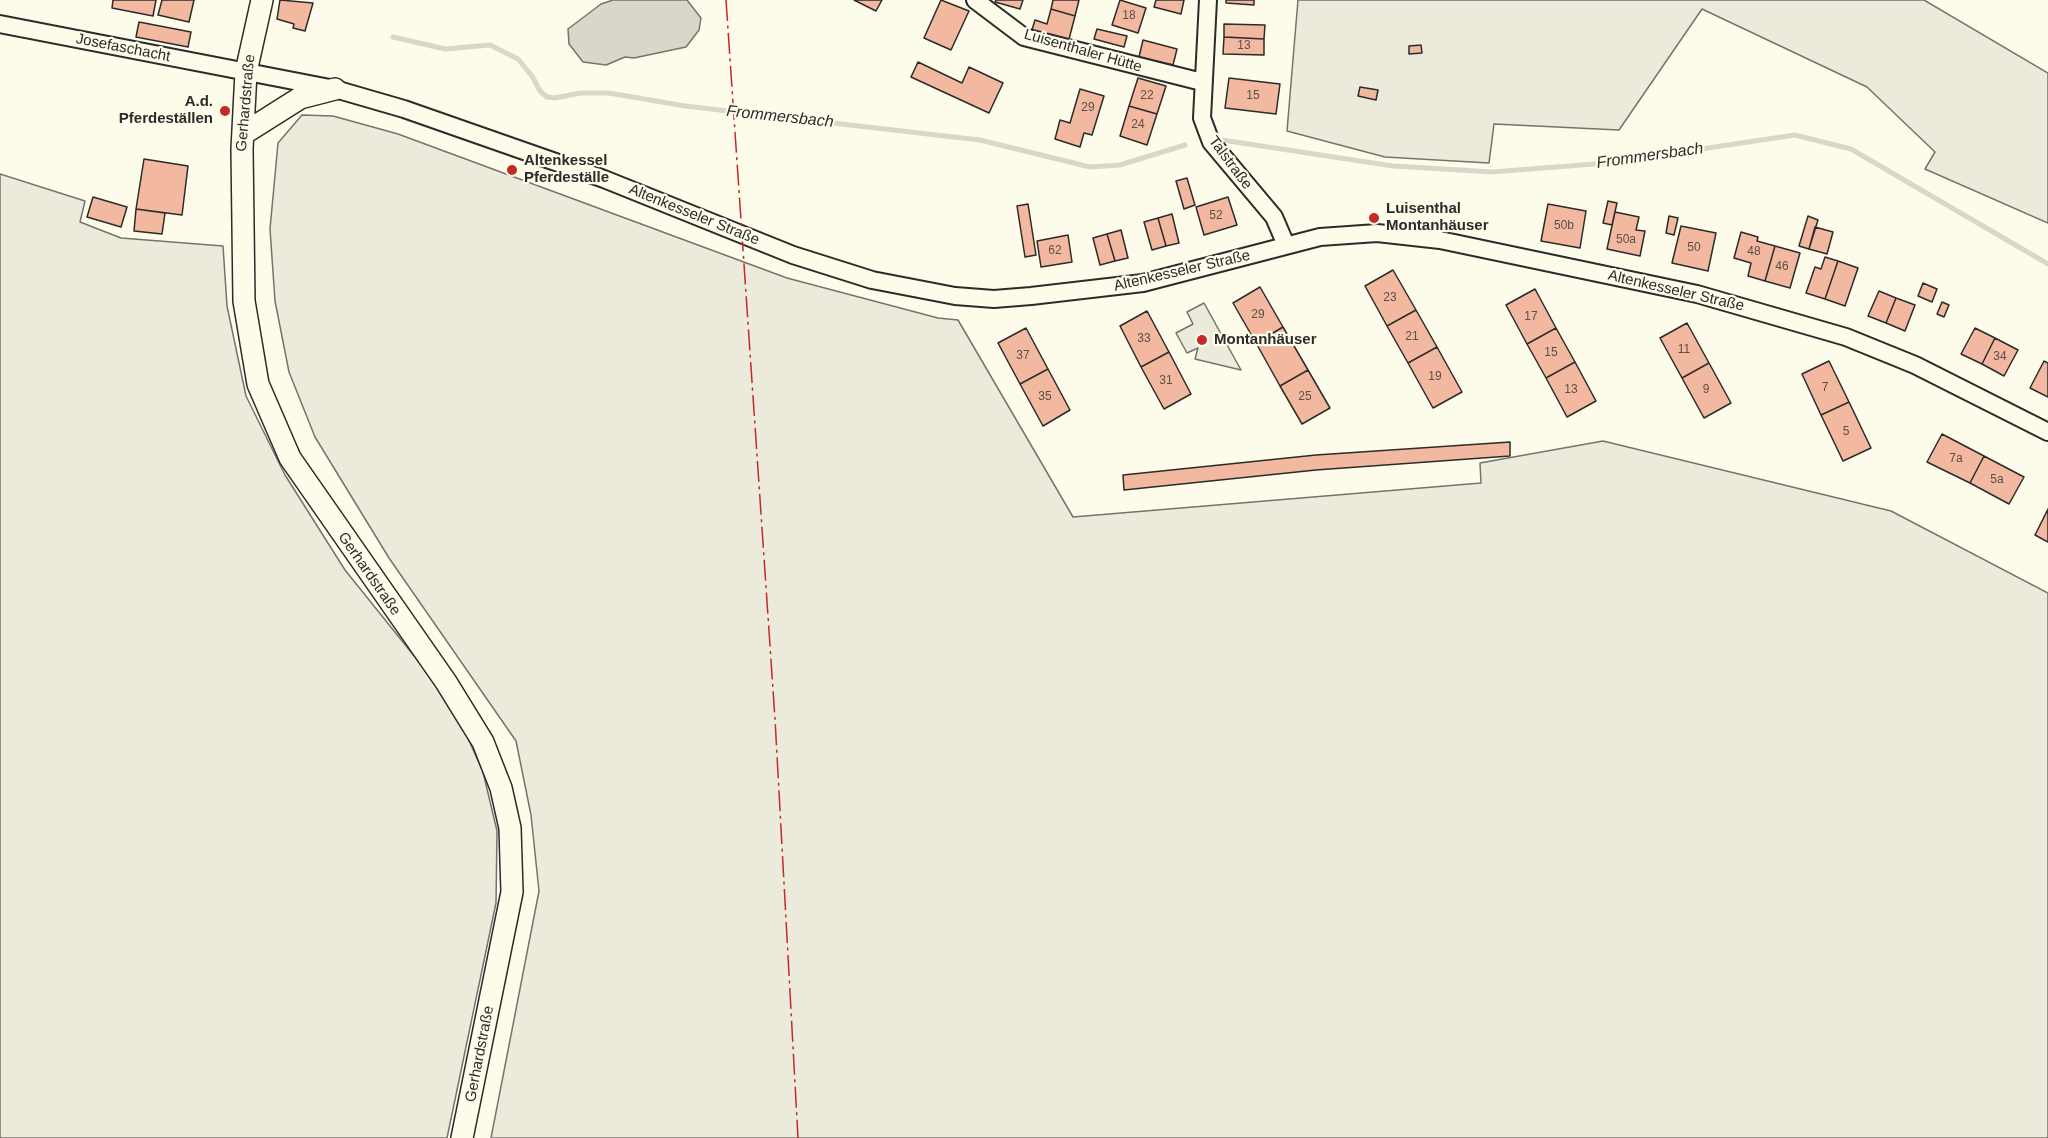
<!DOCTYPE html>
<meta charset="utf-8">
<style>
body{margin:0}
canvas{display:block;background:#fdfbea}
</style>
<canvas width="2048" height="1138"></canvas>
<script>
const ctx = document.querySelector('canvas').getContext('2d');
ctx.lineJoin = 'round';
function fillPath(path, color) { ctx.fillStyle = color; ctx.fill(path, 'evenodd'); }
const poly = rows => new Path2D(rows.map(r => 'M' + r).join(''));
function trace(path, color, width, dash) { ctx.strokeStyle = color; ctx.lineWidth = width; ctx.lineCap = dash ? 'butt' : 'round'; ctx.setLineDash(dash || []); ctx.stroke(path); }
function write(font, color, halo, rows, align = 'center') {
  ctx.font = font + ' Helvetica,sans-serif'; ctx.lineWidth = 4.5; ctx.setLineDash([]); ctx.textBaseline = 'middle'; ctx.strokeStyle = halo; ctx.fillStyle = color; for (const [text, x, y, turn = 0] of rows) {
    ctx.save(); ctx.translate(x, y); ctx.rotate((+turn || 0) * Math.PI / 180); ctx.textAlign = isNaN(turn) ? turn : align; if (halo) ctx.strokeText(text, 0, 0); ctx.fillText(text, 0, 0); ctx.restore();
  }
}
const green = poly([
 [1298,0,1924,0,2048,73,2048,223,1925,169,1935,152,1867,87,1702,9,1619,130,1494,124,1489,163,1385,157,1287,131,1298,0],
 [302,115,333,116,398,134,787,278,938,318,958,320,1073,517,1481,483,1480,463,1603,441,1891,511,2048,593,2048,1138,491,1138,539,891,531,815,516,741,389,558,315,437,289,372,275,301,270,229,278,143,302,115],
 [0,174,85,201,80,222,121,238,223,246,227,306,246,396,285,475,345,570,427,672,467,736,483,772,497,831,496,903,447,1138,0,1138,0,174]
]);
const parking = poly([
 [1204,303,1241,370,1195,359,1198,348,1187,353,1176,333,1193,324,1187,312,1204,303]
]);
const water = poly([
 [613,0,687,0,701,18,699,30,686,47,634,58,625,57,606,65,583,62,569,44,568,29,601,4,613,0]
]);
const stream = poly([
 [393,37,445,49,490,45,518,59,532,76,540,91,547,97,555,98,581,93,609,93,685,106,980,140,1090,167,1120,165,1185,145],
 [1222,140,1393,166,1492,172,1607,163,1795,135,1851,149,2048,264]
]);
const building = poly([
 [113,0,156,0,153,16,112,8,113,0],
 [162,0,194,0,189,22,158,15,162,0],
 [280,0,313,3,305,31,293,28,294,24,277,19,280,0],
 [854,0,882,0,876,11,854,0],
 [941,0,969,11,951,50,924,38,941,0],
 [996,0,1023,0,1020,9,995,2,996,0],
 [1053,0,1079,0,1075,16,1051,9,1053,0],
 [1120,0,1146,8,1138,33,1112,25,1120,0],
 [1156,0,1184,0,1181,14,1154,7,1156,0],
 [1226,0,1254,0,1254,5,1226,3,1226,0],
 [1051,9,1075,16,1068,43,1031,33,1035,20,1047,24,1051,9],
 [139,22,191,32,188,47,136,37,139,22],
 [1224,24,1265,25,1264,39,1224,37,1224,24],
 [1097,29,1127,36,1124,47,1094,39,1097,29],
 [1224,37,1264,39,1264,55,1223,54,1224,37],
 [1143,40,1177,49,1173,65,1139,57,1143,40],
 [1421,45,1422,53,1409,54,1409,46,1421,45],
 [918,62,962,83,969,67,1003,83,989,113,911,77,918,62],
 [1138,78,1166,86,1157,114,1129,106,1138,78],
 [1229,78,1280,84,1276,114,1225,108,1229,78],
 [1360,87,1378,90,1376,100,1358,96,1360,87],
 [1080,89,1104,96,1092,135,1084,133,1080,147,1055,139,1060,120,1070,123,1080,89],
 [1129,106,1157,114,1147,145,1120,136,1129,106],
 [144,159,188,166,182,215,136,209,144,159],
 [1187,178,1195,205,1184,209,1176,181,1187,178],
 [93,197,127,207,121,227,87,217,93,197],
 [1228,197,1237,225,1204,235,1196,207,1228,197],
 [1608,201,1617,203,1612,225,1603,223,1608,201],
 [1028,204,1036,255,1025,257,1017,206,1028,204],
 [1548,204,1586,211,1580,248,1541,241,1548,204],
 [136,209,165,213,162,234,134,231,136,209],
 [1615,212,1639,217,1636,230,1645,231,1640,256,1607,249,1615,212],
 [1172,214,1179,243,1166,246,1158,218,1172,214],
 [1669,216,1678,218,1674,235,1666,233,1669,216],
 [1808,216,1818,220,1809,249,1799,246,1808,216],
 [1158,218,1166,246,1152,250,1144,222,1158,218],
 [1681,226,1716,233,1708,271,1672,263,1681,226],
 [1815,227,1833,232,1827,254,1809,249,1815,227],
 [1121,230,1128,258,1115,261,1107,234,1121,230],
 [1741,232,1758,237,1757,241,1775,246,1765,281,1748,276,1751,263,1734,258,1741,232],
 [1107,234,1115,261,1100,265,1093,238,1107,234],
 [1068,235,1072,262,1041,267,1037,241,1068,235],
 [1775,246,1800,253,1790,288,1765,281,1775,246],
 [1825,257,1838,261,1825,299,1806,293,1815,267,1821,269,1825,257],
 [1838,261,1858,268,1845,306,1825,299,1838,261],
 [1393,270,1416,310,1387,326,1365,286,1393,270],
 [1923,283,1937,289,1932,302,1918,296,1923,283],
 [1260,287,1283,327,1256,343,1233,303,1260,287],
 [1535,289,1556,328,1527,344,1506,305,1535,289],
 [1879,291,1896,298,1886,323,1868,316,1879,291],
 [1896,298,1915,305,1905,331,1886,323,1896,298],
 [1942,302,1949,305,1944,317,1937,314,1942,302],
 [1416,310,1437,347,1408,363,1387,326,1416,310],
 [1147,311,1169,352,1141,367,1120,326,1147,311],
 [1687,323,1709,363,1682,378,1660,338,1687,323],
 [1283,327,1308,370,1280,386,1256,343,1283,327],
 [1026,328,1048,369,1020,384,998,343,1026,328],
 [1556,328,1575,362,1546,378,1527,344,1556,328],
 [1975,328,1995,338,1982,364,1961,354,1975,328],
 [1995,338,2018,350,2004,376,1982,364,1995,338],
 [1437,347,1462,392,1433,408,1408,363,1437,347],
 [1169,352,1191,394,1164,409,1141,367,1169,352],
 [1829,361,1849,402,1821,415,1802,374,1829,361],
 [2044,361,2048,363,2048,397,2030,388,2044,361],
 [1575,362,1596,401,1567,417,1546,378,1575,362],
 [1709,363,1731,403,1704,418,1682,378,1709,363],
 [1048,369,1070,410,1043,426,1020,384,1048,369],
 [1308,370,1330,408,1302,424,1280,386,1308,370],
 [1849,402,1871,448,1843,461,1821,415,1849,402],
 [1942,434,1984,456,1970,483,1927,462,1942,434],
 [1510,442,1510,456,1316,470,1124,490,1123,475,1316,455,1510,442],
 [1984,456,2024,477,2009,504,1970,483,1984,456],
 [2048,509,2048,542,2035,535,2048,509]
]);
const minor = poly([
 [975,0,1024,37,1202,82],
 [1208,0,1202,118,1211,142,1274,217,1286,245],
 [0,24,335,89,404,109,604,179,793,255,872,280,955,296,994,299,1031,296,1143,283,1320,237,1377,233,1440,240,1697,294,1846,337,1915,365,2048,432]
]);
const tertiary = poly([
 [262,0,246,72,242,149,244,301,258,384,290,458,446,682,483,742,501,788,510,828,512,892,462,1138],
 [243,134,300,98,335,89]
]);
const power = poly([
 [726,0,775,719,798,1138]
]);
const markers = [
 [225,111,6,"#c62828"],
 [512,170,6,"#c62828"],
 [1374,218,6,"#c62828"],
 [1202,340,6,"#c62828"]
];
const numberNames = [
 ["18",1129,16],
 ["13",1244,46],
 ["22",1147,96],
 ["15",1253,96],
 ["29",1088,108],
 ["24",1138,125],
 ["52",1216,216],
 ["50b",1564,226],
 ["50a",1626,240],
 ["50",1694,248],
 ["62",1055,251],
 ["48",1754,252],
 ["46",1782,267],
 ["23",1390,298],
 ["29",1258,315],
 ["17",1531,317],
 ["21",1412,337],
 ["33",1144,339],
 ["11",1684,350],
 ["15",1551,353],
 ["37",1023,356],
 ["34",2000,357],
 ["19",1435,377],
 ["31",1166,381],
 ["7",1825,388],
 ["13",1571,390],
 ["9",1706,390],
 ["35",1045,397],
 ["25",1305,397],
 ["5",1846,432],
 ["7a",1956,459],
 ["5a",1997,480]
];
const streetNames = [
 ["Josefaschacht",123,48,11],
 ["Luisenthaler Hütte",1083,51,16],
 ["Gerhardstraße",246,103,-85],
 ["Talstraße",1230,163,53],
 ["Altenkesseler Straße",694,215,22],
 ["Altenkesseler Straße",1182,271,-13],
 ["Altenkesseler Straße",1676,291,13],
 ["Gerhardstraße",369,574,55],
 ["Gerhardstraße",480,1054,-79]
];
const poiNames = [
 ["A.d.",213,102,"right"],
 ["Pferdeställen",213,119,"right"],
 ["Altenkessel",524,161],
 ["Pferdeställe",524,178],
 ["Luisenthal",1386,209],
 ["Montanhäuser",1386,226],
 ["Montanhäuser",1214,340]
];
const waterNames = [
 ["Frommersbach",780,117,6],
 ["Frommersbach",1650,156,-8]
];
fillPath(green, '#ecebdb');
trace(green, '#74746e', 1.5);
fillPath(parking, '#eceadb');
trace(parking, '#74746e', 1.5);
fillPath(water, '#d8d7c9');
trace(water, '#74746e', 1.5);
trace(stream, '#d8d7c9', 5);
fillPath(building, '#f2b8a0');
trace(building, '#2b2b2b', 1.5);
trace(minor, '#2b2b2b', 20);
trace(tertiary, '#2b2b2b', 24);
trace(minor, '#fdfbea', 16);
trace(tertiary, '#fdfbea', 21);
trace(power, '#c62828', 1.5, [21, 4.5, 3, 4.5]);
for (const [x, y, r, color] of markers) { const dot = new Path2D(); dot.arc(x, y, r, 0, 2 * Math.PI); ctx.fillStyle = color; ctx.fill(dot); trace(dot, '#fdfbea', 2); }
write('12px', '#5d4e48', null, numberNames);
write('15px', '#2b2b2b', '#fdfbea', streetNames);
write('bold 15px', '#2b2b2b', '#fdfbea', poiNames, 'left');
write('italic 16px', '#2b2b2b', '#fdfbea', waterNames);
</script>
